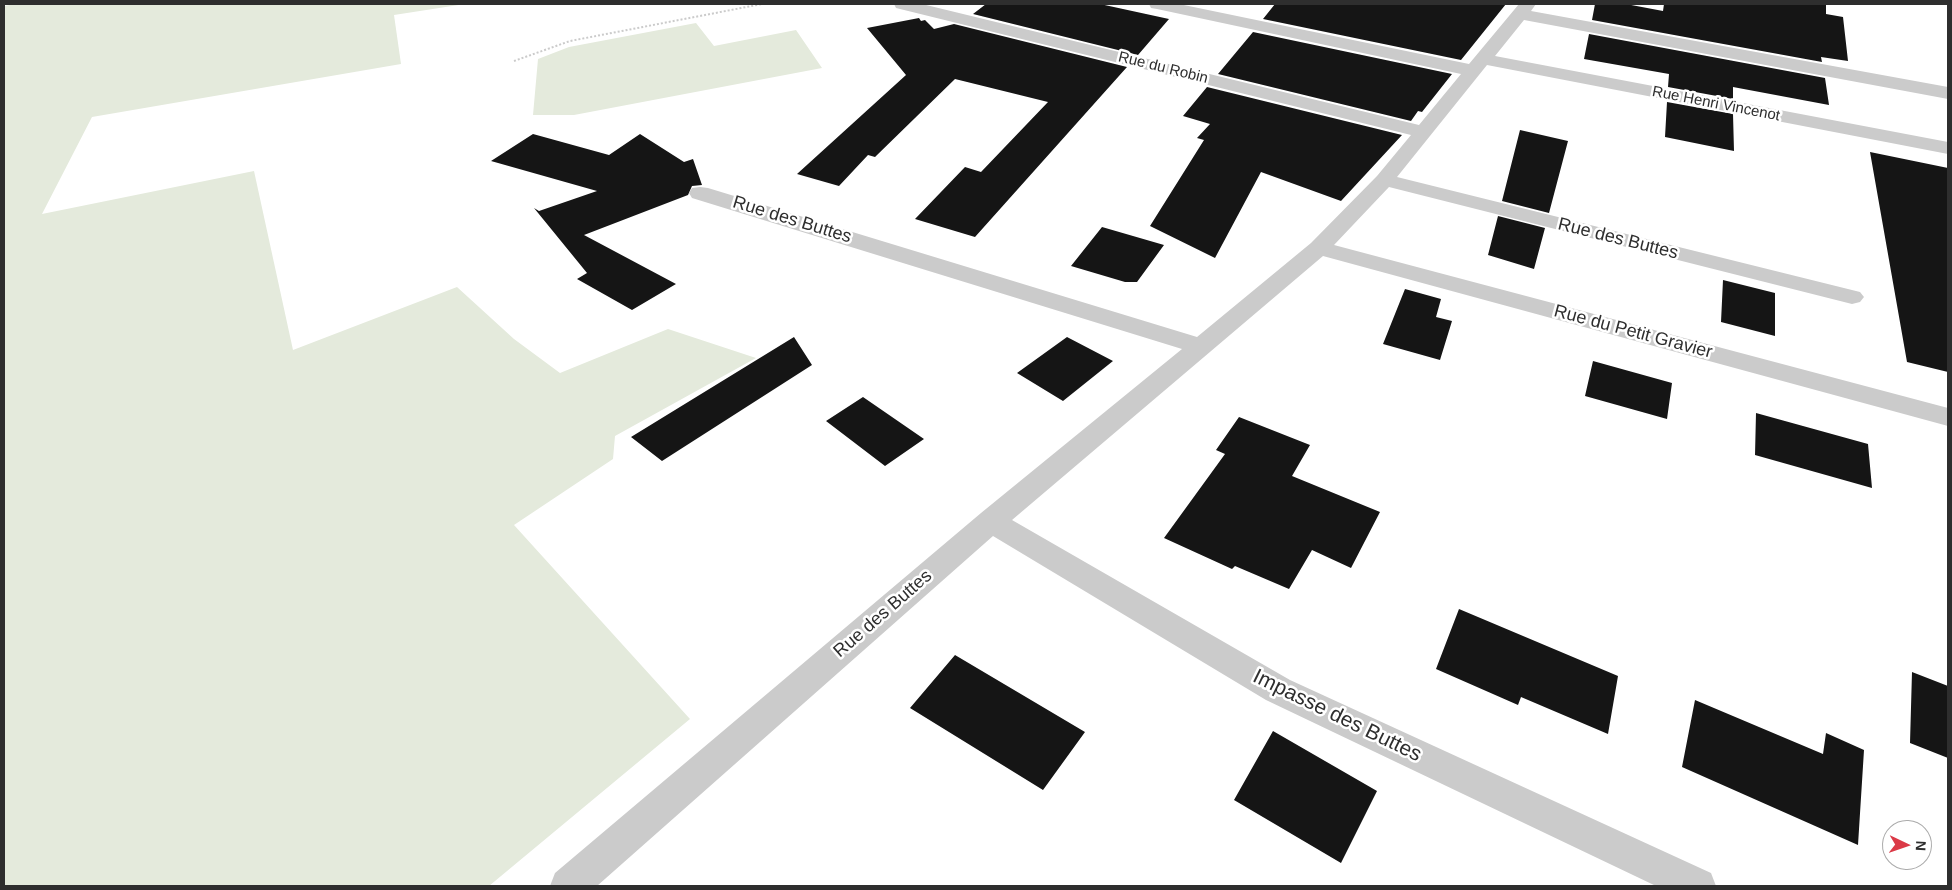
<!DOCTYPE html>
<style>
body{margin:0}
#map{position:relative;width:1952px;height:890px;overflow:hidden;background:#fff;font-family:Arial,sans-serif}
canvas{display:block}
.frame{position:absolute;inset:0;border:5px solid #2e2e2e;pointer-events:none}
.north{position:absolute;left:1882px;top:820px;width:50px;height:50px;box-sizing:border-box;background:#fff;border:1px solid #ababab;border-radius:50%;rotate:93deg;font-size:14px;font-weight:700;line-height:20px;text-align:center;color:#2e2e2e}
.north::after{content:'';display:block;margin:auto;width:18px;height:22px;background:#db3a47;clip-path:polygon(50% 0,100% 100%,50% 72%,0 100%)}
</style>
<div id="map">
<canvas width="1952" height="890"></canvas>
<div class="frame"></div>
<div class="north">N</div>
</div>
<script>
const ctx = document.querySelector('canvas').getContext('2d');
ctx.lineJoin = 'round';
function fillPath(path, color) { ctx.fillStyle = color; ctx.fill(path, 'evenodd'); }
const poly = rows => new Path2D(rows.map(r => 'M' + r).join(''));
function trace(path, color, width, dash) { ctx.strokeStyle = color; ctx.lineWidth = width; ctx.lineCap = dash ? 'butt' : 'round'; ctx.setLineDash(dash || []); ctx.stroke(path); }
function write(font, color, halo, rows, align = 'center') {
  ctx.font = font + ' Arial,sans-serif'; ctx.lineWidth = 5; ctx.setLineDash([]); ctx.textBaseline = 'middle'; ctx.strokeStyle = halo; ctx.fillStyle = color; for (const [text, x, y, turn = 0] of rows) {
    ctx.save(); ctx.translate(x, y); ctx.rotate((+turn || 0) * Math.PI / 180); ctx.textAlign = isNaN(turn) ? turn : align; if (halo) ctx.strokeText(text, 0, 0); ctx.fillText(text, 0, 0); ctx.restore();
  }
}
const green = poly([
 [15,4,465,4,394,15,401,64,92,117,42,214,254,171,293,350,457,287,514,339,560,373,668,329,756,358,615,436,613,459,514,525,690,719,489,886,4,886,4,6],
 [696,23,714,46,796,30,822,68,574,115,533,115,538,59,569,47]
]);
const building = poly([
 [986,4,1100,4,1169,19,1138,55,973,14],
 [1275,4,1506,4,1461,60,1263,19],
 [1595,4,1626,4,1663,11,1664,4,1826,4,1826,14,1843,17,1848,61,1821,57,1822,62,1592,20],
 [919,18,921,21,925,20,934,29,954,24,1127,67,975,237,915,219,965,167,981,172,1048,102,955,79,875,157,868,155,839,186,797,174,906,75,867,28],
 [1253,32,1452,74,1422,112,1418,111,1411,121,1218,74],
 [1589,34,1825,78,1829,105,1733,87,1733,99,1668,87,1669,74,1584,59],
 [1207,87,1402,135,1341,201,1261,172,1215,258,1150,226,1204,140,1197,138,1210,124,1183,116],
 [1667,102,1733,114,1734,151,1665,137],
 [1520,130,1568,141,1549,213,1502,201],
 [533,134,609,155,640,134,684,162,693,159,702,185,692,186,688,195,584,235,676,284,632,310,577,279,587,273,534,208,539,211,597,191,491,161],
 [1870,152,1948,168,1948,372,1907,362],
 [1498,216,1545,228,1534,269,1488,255],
 [1102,227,1164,245,1137,282,1125,282,1071,266],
 [1723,280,1775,293,1775,336,1721,322],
 [1405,289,1441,299,1436,317,1452,321,1440,360,1383,344],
 [794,337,812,365,662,461,631,437],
 [1067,337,1113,361,1063,401,1017,373],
 [1593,361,1672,383,1667,419,1585,396],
 [863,397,924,439,885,466,826,421],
 [1756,413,1868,444,1872,488,1755,455],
 [1239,417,1310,445,1292,476,1380,512,1351,568,1312,550,1289,589,1235,566,1232,569,1164,538,1225,454,1216,450],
 [1459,609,1618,676,1608,734,1521,697,1518,705,1436,669],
 [955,655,1085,732,1043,790,910,708],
 [1912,672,1948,686,1948,758,1910,743],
 [1695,700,1823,754,1826,733,1864,750,1858,845,1682,767],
 [1273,731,1377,791,1341,863,1234,800]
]);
const path = poly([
 [514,61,570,41,762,4]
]);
const minor = poly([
 [894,4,922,4,1419,125,1461,74,1157,9,1151,8,1149,4,1179,4,1469,64,1519,4,1536,4,1531,11,1948,87,1948,99,1524,20,1495,56,1948,142,1948,154,1487,65,1397,177,1860,292,1864,297,1860,302,1852,304,1389,187,1334,245,1948,408,1948,426,1323,256,1012,520,1290,680,1711,873,1716,886,1656,886,1266,700,993,536,597,886,550,886,555,873,981,513,1182,349,692,198,689,193,692,188,700,187,708,188,1197,337,1311,243,1377,176,1411,135,896,8,894,4]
]);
const farStreetnames = [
 ["Rue du Robin",1163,68,14],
 ["Rue Henri Vincenot",1716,104,11]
];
const streetNames = [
 ["Rue des Buttes",792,220,17],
 ["Rue des Buttes",1618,239,14],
 ["Rue du Petit Gravier",1633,332,15],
 ["Rue des Buttes",883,614,-41]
];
const nearStreetnames = [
 ["Impasse des Buttes",1337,716,26]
];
fillPath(green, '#e4eadc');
fillPath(building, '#151515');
trace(path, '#cbcbcb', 2, [2, 2]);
fillPath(minor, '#cbcbcb');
write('15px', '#2e2e2e', '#fff', farStreetnames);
write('18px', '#2e2e2e', '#fff', streetNames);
write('21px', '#2e2e2e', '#fff', nearStreetnames);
</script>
